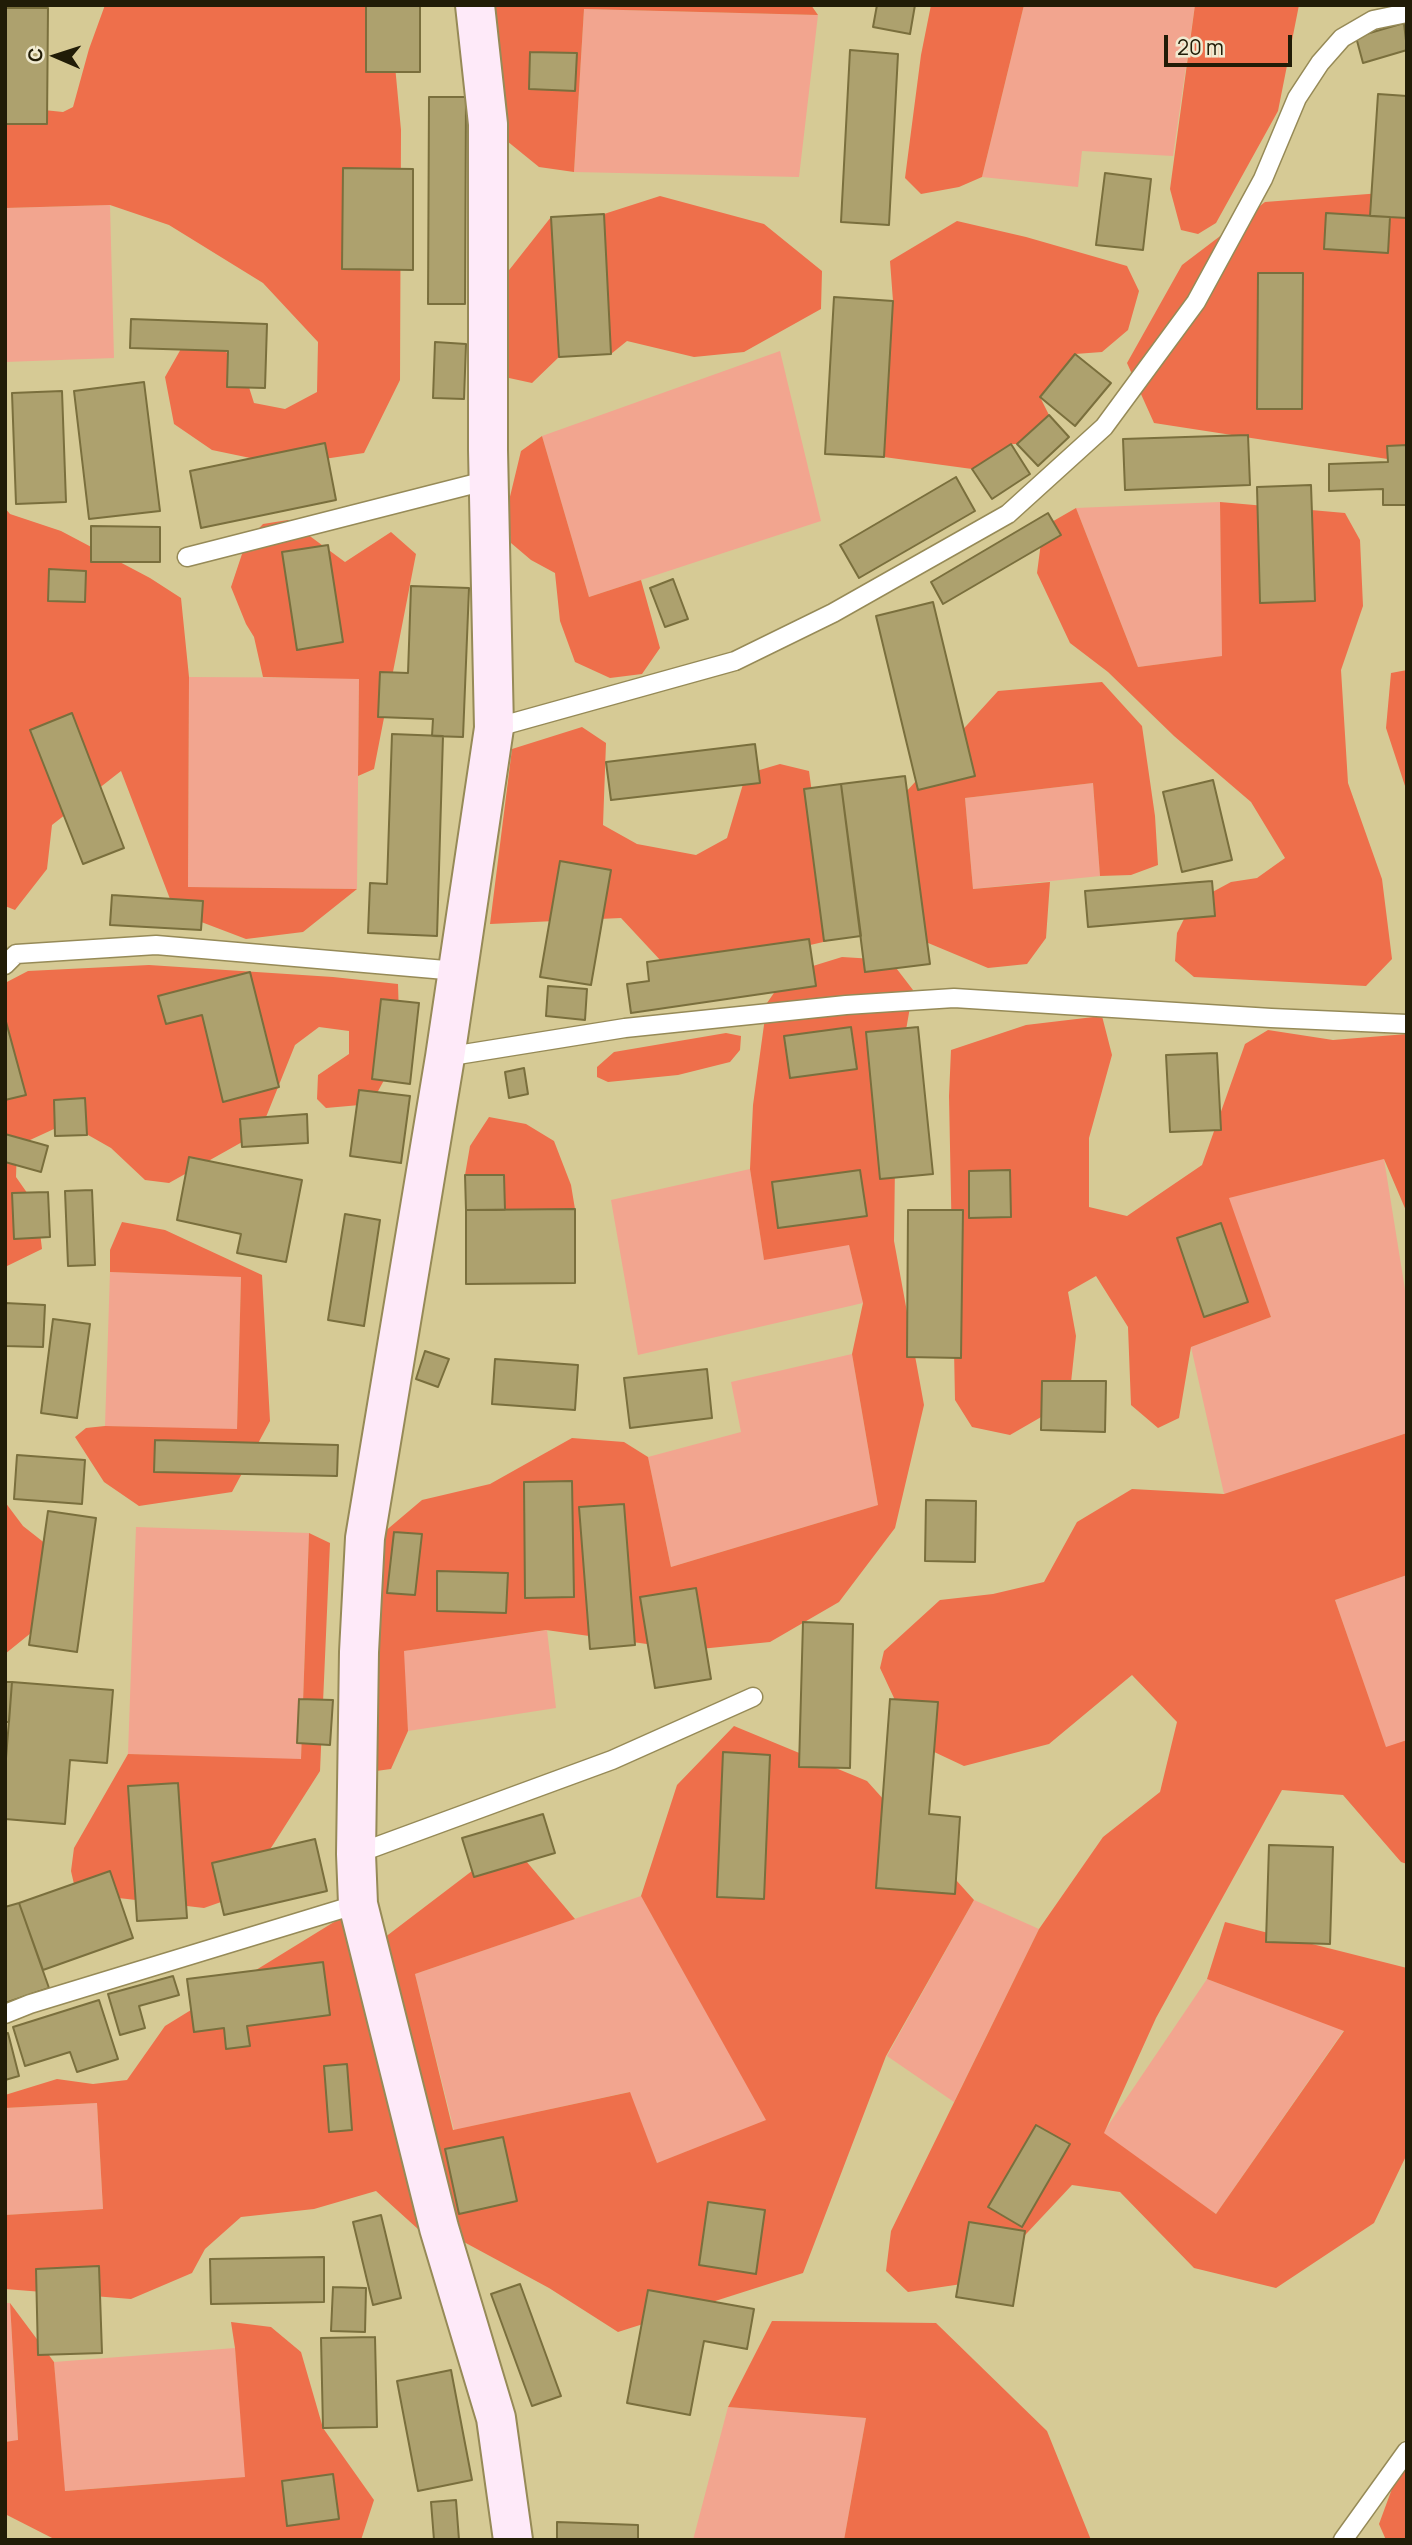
<!DOCTYPE html>
<meta charset="utf-8">
<style>
body{margin:0}
#map{position:relative;width:1412px;height:2545px;overflow:hidden;background:#d6ca95;font-family:Manrope,sans-serif}
canvas{display:block}
.frame{position:absolute;inset:0;border:7px solid #211c07;pointer-events:none}
.north{position:absolute;left:21px;top:21px;width:70px;height:70px;-webkit-text-stroke:5px #f0ead0;paint-order:stroke;rotate:273deg;font-size:19px;font-weight:700;line-height:28px;text-align:center;color:#211c07}
.north::after{content:'';display:block;margin:auto;width:24px;height:32px;background:#211c07;clip-path:polygon(50% 0,100% 100%,50% 72%,0 100%)}
.scale{position:absolute;left:1164px;top:35px;width:128px;height:32px;box-sizing:border-box;border:4px solid #211c07;border-top:0;padding-left:9px;font-size:21px;line-height:24px;white-space:nowrap;color:#211c07;-webkit-text-stroke:5px #f0ead0;paint-order:stroke}
</style>
<div id="map">
<canvas width="1412" height="2545"></canvas>
<div class="frame"></div>
<div class="north">С</div>
<div class="scale">20 m</div>
</div>
<script>
const ctx = document.querySelector('canvas').getContext('2d');
ctx.lineJoin = 'round';
function fillPath(path, color) { ctx.fillStyle = color; ctx.fill(path, 'evenodd'); }
const poly = rows => new Path2D(rows.map(r => 'M' + r).join(''));
function trace(path, color, width, dash) { ctx.strokeStyle = color; ctx.lineWidth = width; ctx.lineCap = dash ? 'butt' : 'round'; ctx.setLineDash(dash || []); ctx.stroke(path); }
const green = poly([
 [1024,5,1195,5,1173,156,1082,151,1078,187,982,177],
 [584,9,818,15,799,177,574,172],
 [110,205,114,358,5,362,5,208],
 [780,351,821,521,589,597,542,436],
 [1220,502,1223,656,1138,667,1076,508],
 [189,677,359,678,357,889,188,887],
 [1093,783,1100,876,973,889,965,798],
 [1384,1159,1407,1302,1407,1433,1224,1494,1191,1347,1271,1317,1228,1198],
 [750,1169,764,1259,849,1244,863,1303,638,1355,611,1200],
 [110,1272,241,1276,237,1430,105,1426],
 [852,1354,878,1505,671,1567,648,1457,741,1432,731,1382],
 [136,1527,309,1533,301,1760,128,1754],
 [1407,1575,1407,1740,1386,1748,1335,1600],
 [547,1630,556,1708,408,1731,403,1651],
 [641,1896,767,2120,657,2163,629,2092,454,2130,415,1974],
 [974,1900,1039,1929,954,2102,887,2056],
 [1207,1979,1344,2030,1216,2214,1103,2133],
 [97,2103,103,2209,5,2215,5,2108],
 [5,2303,10,2303,18,2441,5,2442],
 [235,2348,246,2477,64,2491,54,2362],
 [728,2407,866,2418,844,2540,693,2540]
]);
const forest = poly([
 [105,5,372,5,393,44,401,130,400,380,364,453,284,465,212,450,174,424,165,377,186,340,206,339,241,362,254,403,285,409,317,392,318,342,263,283,169,225,110,205,5,208,5,106,63,112,73,107,89,49],
 [496,5,811,5,818,15,584,9,574,172,539,167,507,141,464,25],
 [931,5,1024,5,982,177,959,187,921,194,905,178,921,55],
 [1195,5,1299,5,1278,111,1216,223,1198,234,1181,230,1170,189],
 [1407,191,1407,462,1154,423,1127,363,1182,265,1265,202],
 [660,196,764,224,822,271,821,309,744,352,694,357,627,341,611,354,604,214],
 [551,217,559,357,532,383,509,378,506,274],
 [957,221,1026,237,1127,266,1139,291,1128,330,1102,352,1075,354,1040,397,1049,415,1017,444,1011,444,972,469,884,457,893,301,890,261],
 [542,436,589,597,641,580,660,648,642,674,610,678,575,662,560,621,555,573,531,560,511,543,507,509,521,451],
 [1220,502,1345,513,1360,540,1363,606,1341,670,1348,783,1382,879,1392,959,1366,986,1194,977,1175,961,1177,933,1192,903,1231,882,1257,878,1285,858,1251,802,1174,736,1108,672,1070,643,1037,573,1043,527,1076,508,1138,667,1222,656],
 [5,508,10,514,61,531,150,578,181,598,189,677,188,887,357,889,303,932,246,939,175,912,121,771,52,825,47,869,15,910,5,906],
 [288,520,345,562,391,532,416,554,374,769,358,776,359,679,263,677,254,637,246,624,231,587,246,542,263,524],
 [1407,670,1407,792,1386,728,1391,673],
 [1102,682,1142,726,1155,816,1158,865,1131,875,1100,876,1093,783,965,798,973,889,1050,882,1046,938,1027,964,988,968,909,935,895,804,998,691],
 [582,727,606,743,603,825,637,844,696,855,727,838,746,774,780,764,809,771,832,940,675,976,621,918,490,924,512,749],
 [842,957,890,960,913,990,896,1087,894,1241,924,1405,895,1528,839,1602,770,1642,690,1650,546,1630,404,1651,408,1731,391,1769,376,1771,378,1571,383,1533,422,1500,490,1484,572,1438,624,1442,648,1457,671,1567,878,1505,852,1354,863,1303,849,1245,764,1260,750,1169,753,1105,767,1003,787,974],
 [149,965,333,977,398,984,400,1051,371,1104,326,1108,317,1099,318,1075,349,1054,349,1031,319,1027,295,1045,260,1132,169,1183,145,1180,111,1148,67,1123,17,1146,16,1177,37,1207,42,1249,5,1267,5,983,28,971],
 [1102,1016,1112,1055,1089,1138,1089,1207,1127,1216,1202,1165,1245,1044,1268,1030,1333,1040,1407,1034,1407,1213,1384,1159,1229,1198,1271,1317,1191,1347,1179,1418,1158,1428,1131,1405,1128,1327,1096,1276,1068,1292,1076,1336,1069,1401,1010,1435,972,1427,955,1400,949,1096,951,1050,1026,1025],
 [726,1033,741,1036,740,1050,730,1062,678,1075,608,1082,597,1077,597,1067,614,1052],
 [489,1117,526,1124,554,1141,571,1185,575,1209,505,1210,504,1175,465,1175,470,1146],
 [122,1222,165,1230,262,1275,270,1421,232,1492,139,1506,104,1482,75,1437,86,1428,105,1426,237,1429,241,1277,110,1272,110,1250],
 [1407,1433,1407,1575,1335,1600,1386,1747,1407,1740,1407,1864,1401,1862,1343,1795,1282,1790,1156,2018,1104,2133,1216,2214,1344,2031,1207,1979,1225,1922,1407,1968,1407,2154,1374,2223,1276,2288,1194,2268,1120,2192,1072,2185,982,2281,908,2292,886,2271,891,2231,1039,1929,1103,1837,1160,1792,1177,1722,1132,1675,1049,1744,964,1766,915,1743,880,1668,884,1651,940,1600,993,1594,1044,1582,1077,1522,1132,1489,1224,1494],
 [5,1502,23,1526,70,1563,63,1607,5,1654],
 [309,1533,330,1543,320,1771,241,1895,204,1908,76,1893,71,1871,74,1848,128,1754,301,1759],
 [734,1726,867,1781,974,1900,886,2056,803,2273,618,2332,549,2288,451,2235,380,1941,510,1842,575,1919,415,1974,453,2130,630,2092,657,2163,766,2120,641,1896,677,1785],
 [347,1914,429,2239,376,2191,314,2209,241,2217,205,2249,192,2273,131,2299,5,2289,5,2215,103,2209,97,2103,5,2108,5,2095,57,2079,93,2084,127,2080,165,2026],
 [10,2303,54,2362,65,2491,245,2477,235,2348,231,2322,271,2327,301,2352,323,2428,374,2500,361,2540,56,2540,5,2514,5,2442,18,2440],
 [772,2321,936,2323,1047,2431,1091,2540,844,2540,866,2418,728,2407],
 [1407,2467,1407,2538,1386,2540,1379,2524,1393,2486]
]);
const building = poly([
 [366,5,420,5,420,72,366,72,366,5],
 [877,5,915,5,910,34,873,27,877,5],
 [5,8,48,8,47,124,5,124,5,8],
 [1404,23,1407,50,1363,63,1356,37,1404,23],
 [850,50,898,54,889,225,841,222,850,50],
 [530,52,577,53,575,91,529,89,530,52],
 [1378,94,1407,96,1407,218,1370,216,1378,94],
 [429,97,466,97,465,304,428,304,429,97],
 [343,168,413,169,413,270,342,269,343,168],
 [1105,173,1151,179,1143,250,1096,245,1105,173],
 [1326,213,1390,217,1388,253,1324,249,1326,213],
 [604,214,611,354,559,357,551,217,604,214],
 [1258,273,1303,273,1302,409,1257,409,1258,273],
 [834,297,893,301,884,457,825,454,834,297],
 [131,319,267,324,265,388,227,387,228,351,130,348,131,319],
 [435,342,466,344,464,399,433,398,435,342],
 [1075,354,1111,383,1075,426,1040,397,1075,354],
 [144,382,160,511,89,519,74,391,144,382],
 [62,391,66,502,16,504,12,393,62,391],
 [1049,415,1069,437,1038,466,1017,444,1049,415],
 [1248,435,1250,485,1125,490,1123,439,1248,435],
 [325,443,336,500,201,528,190,471,325,443],
 [1011,444,1030,474,992,499,972,469,1011,444],
 [1407,445,1407,505,1383,505,1383,489,1329,491,1329,464,1388,462,1387,446,1407,445],
 [956,477,975,511,859,578,840,545,956,477],
 [1311,485,1315,601,1260,603,1257,487,1311,485],
 [1048,513,1061,535,943,604,931,582,1048,513],
 [91,526,160,527,160,562,91,562,91,526],
 [328,545,343,642,297,650,282,552,328,545],
 [49,569,86,571,85,602,48,601,49,569],
 [673,579,688,619,665,627,650,588,673,579],
 [411,586,469,588,463,737,432,736,433,719,378,717,380,672,408,673,411,586],
 [933,602,975,776,918,790,876,616,933,602],
 [72,713,124,848,83,864,30,730,72,713],
 [392,734,443,736,437,936,368,933,370,883,387,884,392,734],
 [755,744,760,783,611,800,606,762,755,744],
 [905,776,930,964,865,972,841,784,905,776],
 [1213,780,1232,860,1182,872,1163,792,1213,780],
 [841,784,861,936,824,941,804,789,841,784],
 [560,861,611,870,591,985,540,977,560,861],
 [1212,881,1215,916,1088,927,1085,891,1212,881],
 [112,895,203,901,201,930,110,925,112,895],
 [809,939,816,986,631,1013,627,984,649,981,647,962,809,939],
 [250,972,279,1087,223,1102,202,1015,166,1024,158,996,250,972],
 [548,986,587,989,585,1020,546,1016,548,986],
 [381,999,419,1003,410,1084,372,1079,381,999],
 [5,1018,26,1095,5,1100,5,1018],
 [851,1027,857,1069,790,1078,784,1036,851,1027],
 [918,1027,933,1174,880,1179,866,1032,918,1027],
 [1217,1053,1221,1130,1170,1132,1166,1055,1217,1053],
 [524,1068,528,1094,509,1098,505,1072,524,1068],
 [359,1090,410,1096,401,1163,350,1156,359,1090],
 [85,1098,87,1135,55,1136,54,1100,85,1098],
 [307,1114,308,1143,242,1147,240,1119,307,1114],
 [5,1134,48,1146,41,1172,5,1162,5,1134],
 [189,1157,302,1180,286,1262,237,1253,241,1234,177,1220,189,1157],
 [860,1170,867,1216,778,1228,772,1182,860,1170],
 [1010,1170,1011,1217,969,1218,969,1171,1010,1170],
 [465,1175,504,1175,505,1210,466,1210,465,1175],
 [92,1190,95,1265,68,1266,65,1191,92,1190],
 [48,1192,50,1237,14,1239,12,1193,48,1192],
 [575,1209,575,1283,466,1284,466,1210,575,1209],
 [908,1210,963,1210,961,1358,907,1357,908,1210],
 [345,1214,380,1220,364,1326,328,1320,345,1214],
 [1221,1223,1248,1302,1204,1317,1177,1238,1221,1223],
 [5,1303,45,1305,43,1347,5,1346,5,1303],
 [53,1319,90,1324,77,1418,41,1413,53,1319],
 [425,1351,449,1359,438,1387,416,1379,425,1351],
 [495,1359,578,1365,575,1410,492,1404,495,1359],
 [707,1369,712,1418,630,1428,624,1378,707,1369],
 [1042,1381,1106,1381,1105,1432,1041,1430,1042,1381],
 [155,1440,338,1445,337,1476,154,1472,155,1440],
 [17,1455,85,1460,82,1504,14,1499,17,1455],
 [572,1481,574,1597,525,1598,524,1482,572,1481],
 [926,1500,976,1501,975,1562,925,1561,926,1500],
 [624,1504,635,1645,590,1649,579,1507,624,1504],
 [48,1511,96,1518,77,1652,29,1645,48,1511],
 [394,1532,422,1534,415,1595,387,1593,394,1532],
 [437,1571,508,1573,506,1613,437,1611,437,1571],
 [696,1588,711,1679,655,1688,640,1597,696,1588],
 [803,1622,853,1624,850,1768,799,1767,803,1622],
 [5,1682,12,1682,9,1722,5,1722,5,1682],
 [12,1682,113,1690,107,1763,70,1760,65,1824,5,1819,5,1771,12,1682],
 [299,1699,333,1700,330,1745,297,1743,299,1699],
 [890,1699,938,1702,929,1814,960,1817,955,1894,876,1888,890,1699],
 [723,1752,770,1755,764,1899,717,1897,723,1752],
 [178,1783,187,1918,137,1921,128,1786,178,1783],
 [543,1814,555,1853,474,1877,462,1838,543,1814],
 [315,1839,327,1891,224,1915,212,1863,315,1839],
 [1269,1845,1333,1847,1330,1944,1266,1942,1269,1845],
 [110,1871,133,1938,43,1970,19,1903,110,1871],
 [19,1903,49,1988,5,2003,5,1907,19,1903],
 [323,1962,330,2015,247,2026,250,2046,226,2049,224,2028,194,2032,187,1979,323,1962],
 [173,1976,179,1995,139,2006,145,2028,120,2035,108,1994,173,1976],
 [99,2000,118,2059,77,2072,70,2052,25,2066,13,2027,99,2000],
 [8,2033,19,2076,5,2080,5,2034,8,2033],
 [347,2064,352,2130,329,2132,324,2066,347,2064],
 [1036,2125,1070,2144,1022,2227,988,2207,1036,2125],
 [503,2137,517,2201,459,2214,445,2149,503,2137],
 [708,2202,765,2210,756,2274,699,2265,708,2202],
 [381,2215,401,2298,373,2305,353,2222,381,2215],
 [969,2222,1025,2231,1013,2306,956,2297,969,2222],
 [324,2257,324,2302,211,2304,210,2259,324,2257],
 [99,2266,102,2353,38,2355,36,2269,99,2266],
 [520,2284,561,2396,532,2406,491,2294,520,2284],
 [333,2287,366,2288,365,2332,331,2331,333,2287],
 [648,2290,754,2309,747,2349,704,2341,690,2415,627,2403,648,2290],
 [375,2337,377,2427,323,2428,321,2338,375,2337],
 [451,2370,472,2480,418,2491,397,2381,451,2370],
 [333,2474,339,2519,287,2526,282,2481,333,2474],
 [456,2500,459,2540,434,2540,431,2502,456,2500],
 [557,2522,638,2525,638,2540,557,2540,557,2522]
]);
const lane = poly([
 [187,557,489,480],
 [494,728,735,661,833,613,1008,514,1104,427,1196,302,1263,179,1297,98,1320,63,1342,38,1373,20,1407,13],
 [5,965,16,954,156,945,457,971],
 [445,1057,625,1028,846,1005,954,998,1271,1018,1407,1024],
 [356,1854,612,1760,753,1697],
 [5,2014,30,2004,358,1904],
 [1343,2540,1407,2451]
]);
const secondary = poly([
 [475,5,488,124,488,450,494,728,445,1057,365,1538,359,1652,356,1854,358,1904,439,2228,496,2418,513,2540]
]);
fillPath(green, '#f2a58f');
fillPath(forest, '#ee6f4b');
fillPath(building, '#ada16e');
trace(building, '#7a6f3d', 2);
trace(lane, '#968a57', 21);
trace(secondary, '#968a57', 42);
trace(lane, '#fff', 18);
trace(secondary, '#feeaf9', 38);
</script>
